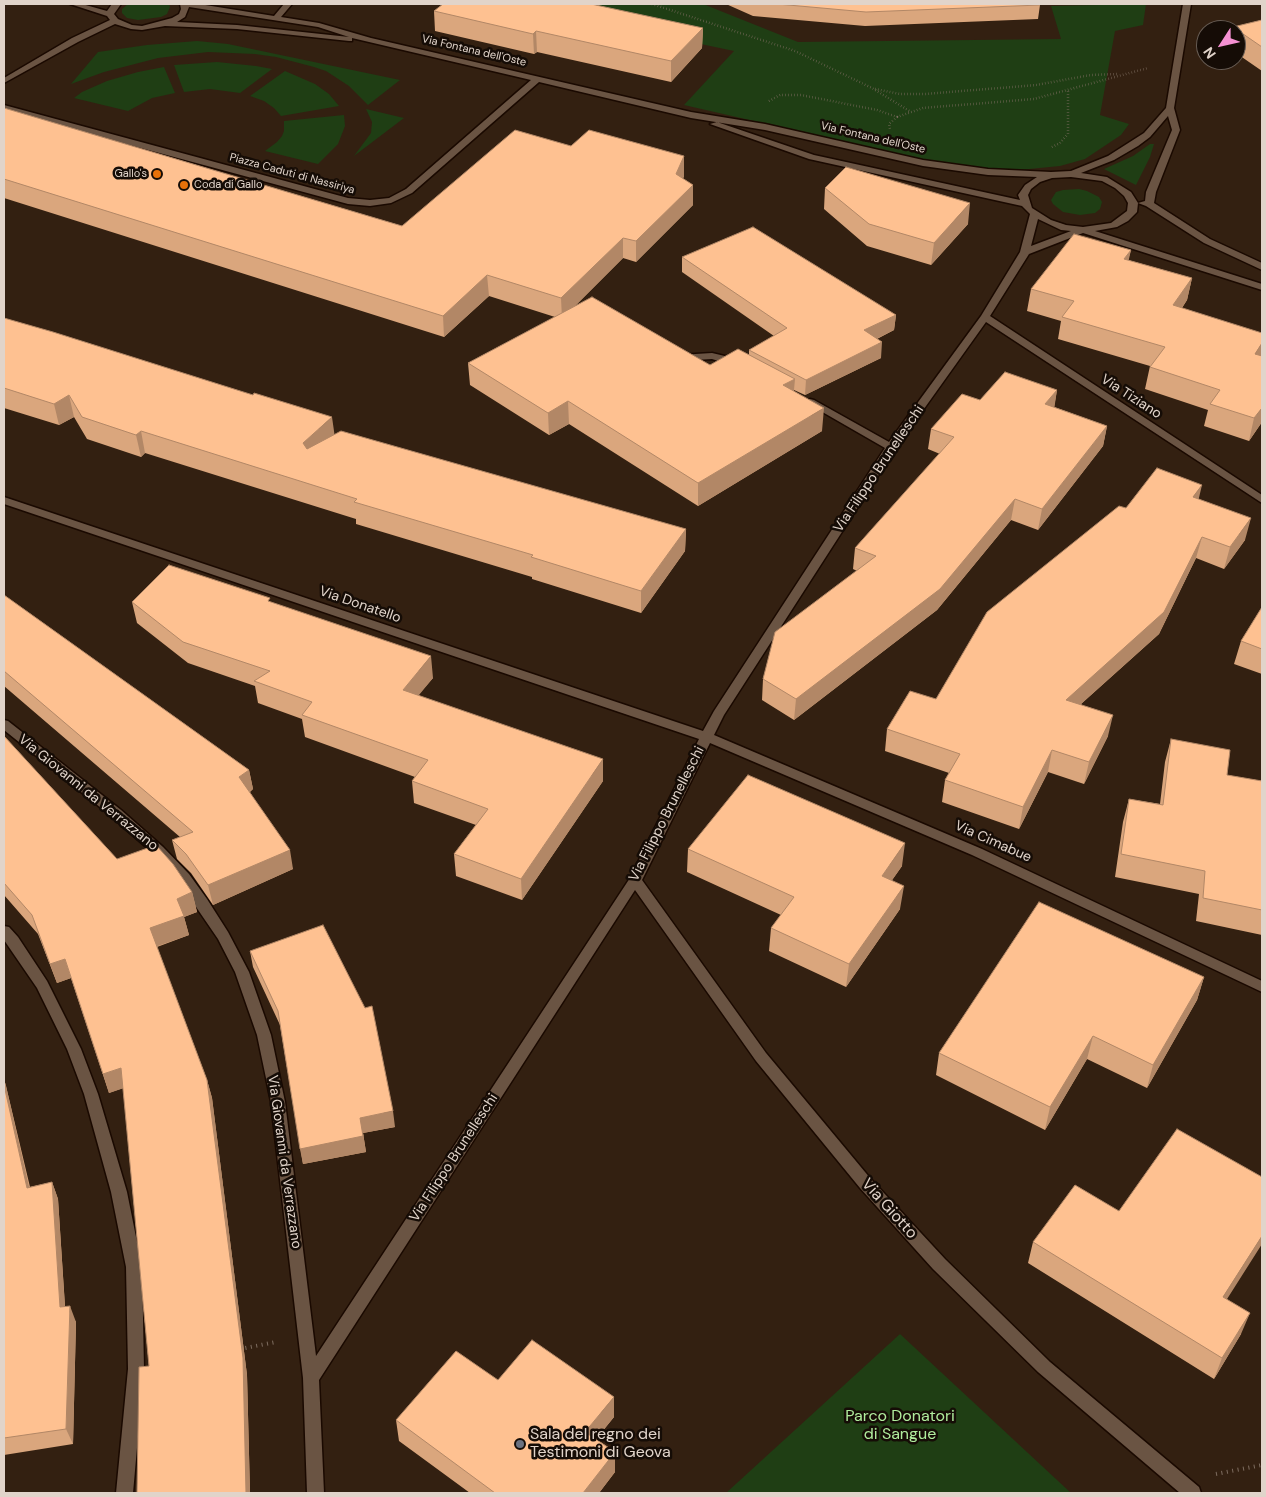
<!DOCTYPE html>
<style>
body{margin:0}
#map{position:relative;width:1266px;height:1497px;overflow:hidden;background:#332011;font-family:"DM Sans",sans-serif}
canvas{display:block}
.frame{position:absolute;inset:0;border:5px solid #e1d4ca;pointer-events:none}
.north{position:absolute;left:1196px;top:20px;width:50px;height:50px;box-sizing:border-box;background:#150c06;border:1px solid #675c54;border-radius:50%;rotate:235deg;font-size:14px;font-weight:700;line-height:20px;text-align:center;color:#e1d4ca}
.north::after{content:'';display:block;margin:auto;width:18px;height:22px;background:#f591d2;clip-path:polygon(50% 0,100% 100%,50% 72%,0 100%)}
</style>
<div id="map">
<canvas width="1266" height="1497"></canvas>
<div class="frame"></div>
<div class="north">N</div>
</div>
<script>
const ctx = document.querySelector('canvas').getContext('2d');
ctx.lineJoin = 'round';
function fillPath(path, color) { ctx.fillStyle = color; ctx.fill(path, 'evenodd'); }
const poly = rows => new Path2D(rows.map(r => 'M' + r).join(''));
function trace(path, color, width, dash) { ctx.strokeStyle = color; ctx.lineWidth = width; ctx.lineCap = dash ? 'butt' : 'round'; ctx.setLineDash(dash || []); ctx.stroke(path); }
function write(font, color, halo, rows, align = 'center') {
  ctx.font = font + ' "DM Sans",sans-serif'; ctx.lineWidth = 5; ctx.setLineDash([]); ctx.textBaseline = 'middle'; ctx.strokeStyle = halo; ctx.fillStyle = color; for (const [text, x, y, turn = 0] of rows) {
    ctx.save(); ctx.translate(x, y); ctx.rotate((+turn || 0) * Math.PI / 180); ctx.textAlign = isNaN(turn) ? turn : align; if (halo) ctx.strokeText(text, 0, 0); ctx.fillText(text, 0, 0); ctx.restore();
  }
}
const green = poly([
 [128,4,169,4,170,7,167,14,161,17,138,20,127,18,122,13,122,9],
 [510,4,703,4,798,42,1061,39,1051,6,1146,4,1143,25,1115,31,1100,115,1129,124,1121,135,1085,159,1060,166,1009,171,959,168,684,105,734,51],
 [197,41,228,44,400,80,368,105,349,86,326,71,314,67,276,57,255,54,208,52,158,58,104,72,71,84,98,52,147,45],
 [217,62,256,66,272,69,240,93,210,89,184,92,174,65],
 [164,67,175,93,152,98,128,111,74,98,82,92,107,81,138,72],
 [285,71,315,84,329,94,339,106,281,116,274,108,264,101,250,96],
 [366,109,404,118,354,156,371,133,372,122],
 [344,115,345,126,338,144,318,164,265,151,277,142,282,136,284,131,284,121],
 [1150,144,1154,144,1150,157,1136,185,1104,169,1133,156],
 [1079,189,1087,191,1099,197,1102,202,1100,209,1095,213,1080,215,1063,212,1053,204,1051,200,1056,192,1063,190],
 [900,1334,1071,1493,726,1493]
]);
const pathFar1 = poly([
 [652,4,795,51,872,88,911,112],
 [875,89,900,94,926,94,1036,85,1091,75,1117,74],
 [769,101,780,95,801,95,877,110,897,117,889,124,890,129],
 [897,117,923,108,1034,99,1148,68],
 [1052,147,1060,143,1068,134,1068,89]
]);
const path = poly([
 [240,1349,276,1342],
 [1216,1474,1262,1465]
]);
const minor = poly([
 [70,4,82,4,107,11,112,4,121,4,114,14,118,19,132,25,142,26,172,18,179,14,181,9,180,4,199,4,274,16,284,4,292,4,281,17,319,23,371,38,691,112,765,124,923,160,988,169,1051,172,1071,171,1108,156,1144,133,1166,108,1183,4,1191,4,1174,108,1180,130,1156,192,1154,203,1210,239,1262,263,1262,270,1204,243,1146,206,1138,203,1137,212,1128,221,1117,227,1095,231,1262,284,1262,290,1083,233,1029,254,990,316,1262,495,1262,503,986,322,896,448,724,715,714,735,982,849,1262,981,1262,992,972,855,710,743,642,880,766,1053,870,1178,945,1259,1050,1362,1199,1487,1201,1493,1180,1493,1038,1372,933,1269,860,1188,756,1061,635,890,319,1380,324,1493,307,1493,303,1378,271,1102,257,1035,235,972,218,939,179,882,153,853,111,816,4,730,4,720,8,721,121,810,163,847,189,874,207,899,228,932,249,972,271,1035,285,1102,316,1356,630,878,699,739,4,504,4,497,703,731,714,711,885,448,805,402,810,399,814,400,889,442,981,316,1020,252,1030,214,1022,206,809,159,710,124,717,122,814,155,1020,200,1018,195,1025,185,1037,177,988,175,923,166,765,130,691,118,539,82,412,193,391,203,370,206,348,204,4,111,4,105,348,198,370,200,389,198,406,189,531,80,352,38,352,41,349,41,237,29,165,26,142,30,131,29,115,24,78,42,4,83,4,78,72,38,110,20,107,16,70,4],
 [189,7,318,27,349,37,237,25,177,22,185,17,189,7],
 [1168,116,1172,130,1146,192,1145,201,1138,203,1131,192,1107,177,1081,173,1114,160,1138,146,1150,137,1168,116],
 [1071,177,1102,181,1115,188,1124,196,1128,203,1127,211,1111,223,1083,227,1066,225,1051,220,1032,208,1028,195,1031,189,1040,182,1052,178,1071,177],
 [1038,219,1061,230,1071,231,1031,246,1038,219],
 [712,353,729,357,742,364,737,367,712,359,679,361,674,358,679,355,712,353],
 [4,926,9,927,18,937,47,981,81,1049,98,1094,127,1192,142,1267,144,1369,133,1493,116,1493,128,1369,126,1267,111,1192,84,1094,67,1049,37,988,4,940,4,926]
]);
const wall = poly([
 [726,4,1040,4,1040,5,1038,19,865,26,753,16],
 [434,11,703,28,702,48,671,82,537,52,534,54,435,31],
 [1262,20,1262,71,1236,53,1236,30,1232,30,1233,27],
 [4,108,402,226,684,156,684,176,683,179,693,185,693,205,636,262,623,258,573,308,710,365,749,355,749,350,774,336,682,272,682,257,896,315,894,330,877,339,881,358,805,395,794,390,794,391,822,431,698,506,569,424,549,435,470,385,468,363,555,317,489,296,444,337,4,198],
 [825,188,968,224,931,265,867,246,824,209],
 [1131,250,1128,260,1192,278,1187,300,1182,308,1262,422,1249,441,1204,426,1208,410,1145,389,1150,366,1058,339,1061,321,1027,311,1031,289],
 [4,318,334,434,686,529,685,551,641,613,532,579,532,577,356,524,356,519,145,453,141,457,87,439,74,417,59,425,4,408],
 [1057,390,1054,407,1107,426,1103,446,1038,530,1011,520,937,610,794,720,762,700,763,679,857,571,853,569,855,548,940,454,928,449,931,429,980,400],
 [1199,499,1245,540,1224,569,1196,558,1159,634,1081,704,1108,736,1084,784,1048,772,1019,829,942,802,945,780,949,773,885,751,887,729,936,699,1126,508],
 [4,595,249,770,253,789,250,792,293,869,213,905,191,873,177,859,172,840,180,837,4,686],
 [132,602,271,602,433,678,418,695,603,781,522,900,456,876,454,854,476,825,414,803,412,781,415,777,305,737,302,719,258,703,255,686,188,663,137,623],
 [1262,607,1262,674,1234,664,1241,641],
 [4,736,117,859,192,892,197,912,184,917,189,935,157,947,207,1080,212,1098,247,1375,250,1493,137,1493,149,1366,123,1088,109,1093,71,978,57,983,38,934,4,895],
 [1171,739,1227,775,1262,781,1262,935,1196,921,1199,894,1115,877,1123,822,1129,799,1160,804,1165,762],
 [688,849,902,866,892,880,900,909,846,987,769,951,771,928,781,915,687,872],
 [250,951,395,1127,363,1133,366,1152,303,1164,280,1025,253,967],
 [1204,977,1197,1000,1147,1088,1087,1059,1045,1130,936,1075,939,1053],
 [4,1079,6,1086,30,1187,52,1182,58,1199,65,1306,76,1322,73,1444,4,1455],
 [1033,1242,1227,1299,1241,1334,1214,1379,1028,1263],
 [498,1380,614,1417,596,1439,615,1452,615,1472,599,1493,470,1493,399,1441,396,1420]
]);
const shadedWall = poly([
 [703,28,702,48,671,82,671,61],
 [536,31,537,52,534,54,533,34],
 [684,156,684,176,676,194,676,174],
 [693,185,693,205,636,262,636,241],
 [970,203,968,224,931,265,934,243],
 [623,238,623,258,562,319,561,298],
 [1131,250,1126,272,1124,259],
 [487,275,489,296,444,337,443,316],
 [1192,278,1187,300,1169,327,1173,305],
 [896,315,894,330,862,346,864,330],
 [882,342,881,358,805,395,806,380],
 [1262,343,1262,358,1255,354],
 [795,379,793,401,783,385],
 [1057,390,1054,410,1045,404],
 [69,395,74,417,59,425,54,404],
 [568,401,569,424,549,435,548,413],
 [824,408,822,431,698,506,698,483],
 [1262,408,1262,422,1249,441,1254,418],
 [332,417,335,438,306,465,303,443],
 [1107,426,1103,446,1038,530,1042,509],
 [141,431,145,453,141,457,136,435],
 [1202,485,1197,506,1193,497],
 [1015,499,1011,520,937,610,794,720,796,699],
 [1251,518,1245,540,1224,569,1230,547],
 [686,529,685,551,641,613,641,591],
 [1202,537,1196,558,1159,634,1062,721,1066,700],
 [431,656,433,678,405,712,403,690],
 [1113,715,1108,736,1084,784,1089,762],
 [1052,750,1048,772,1019,829,1023,807],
 [603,759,603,781,522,900,521,879],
 [249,770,253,789,243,796,239,777],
 [905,843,902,866,879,899,882,876],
 [290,850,293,869,213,905,208,885],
 [904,886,900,909,846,987,849,964],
 [192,892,197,912,184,917,189,935,155,947,150,928,177,899],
 [65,959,71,978,57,983,50,964],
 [1204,977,1197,1000,1147,1088,1153,1065],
 [1093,1036,1087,1059,1045,1130,1050,1107],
 [121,1068,127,1087,109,1093,103,1074],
 [4,1079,6,1086,33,1204,27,1188,4,1085],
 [207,1080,212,1098,247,1375,250,1493,246,1493],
 [393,1111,395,1127,363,1133,366,1152,303,1164,300,1149,360,1118],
 [52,1182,58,1199,66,1323,60,1307],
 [1262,1236,1262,1244,1215,1318,1223,1297],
 [70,1306,76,1322,73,1444,66,1429],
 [1250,1313,1241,1334,1214,1379,1222,1358],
 [614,1397,614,1417,586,1452,585,1432],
 [615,1452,615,1472,599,1493,583,1493]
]);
const building = poly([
 [443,4,591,4,703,28,671,61,536,31,533,34,434,11,443,4],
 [777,4,1040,4,1040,5,866,12,777,4],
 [1262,20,1262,47,1233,27,1262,20],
 [4,108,402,226,515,130,571,146,589,130,684,156,676,174,693,185,636,241,623,238,561,298,487,275,443,316,4,179,4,108],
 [846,167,970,203,934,243,869,224,825,188,846,167],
 [753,227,896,315,864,330,882,342,806,380,749,350,787,328,682,257,753,227],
 [1074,234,1131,250,1124,259,1192,278,1173,305,1262,333,1262,343,1255,354,1262,356,1262,408,1254,418,1210,404,1220,390,1150,367,1165,347,1062,317,1074,301,1031,289,1074,234],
 [592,297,710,365,738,349,795,379,783,385,824,408,698,483,568,401,548,413,468,363,592,297],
 [4,318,53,332,253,395,254,393,332,417,303,443,307,449,341,431,686,529,641,591,531,557,533,555,354,502,357,499,141,431,136,435,82,417,69,395,54,404,4,388,4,318],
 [1005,372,1057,390,1045,404,1107,426,1042,509,1015,499,940,589,796,699,763,679,775,632,876,556,855,548,954,437,931,429,962,394,980,400,1005,372],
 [1157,468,1202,485,1193,497,1251,518,1230,547,1202,537,1164,612,1066,700,1113,715,1089,762,1052,750,1023,807,945,780,960,754,887,729,910,691,936,699,987,612,1119,506,1126,508,1157,468],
 [169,565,270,598,268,601,431,656,403,690,603,759,521,879,454,854,488,809,412,781,428,760,302,715,312,702,254,681,270,671,183,642,132,602,169,565],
 [4,595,249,770,239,777,290,850,208,885,186,854,172,840,193,832,4,671,4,595],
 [1262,607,1262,649,1241,641,1262,607],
 [4,736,117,859,156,845,173,864,192,892,177,899,184,916,150,928,207,1080,243,1358,246,1493,137,1493,139,1367,149,1366,121,1068,103,1074,65,959,50,964,32,915,4,883,4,736],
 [1171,739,1230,750,1227,775,1262,781,1262,910,1203,898,1205,871,1121,854,1129,799,1163,805,1171,739],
 [748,775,905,843,882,876,904,886,849,964,771,928,794,897,688,849,748,775],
 [1039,902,1204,977,1153,1065,1093,1036,1050,1107,939,1053,1039,902],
 [323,925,365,1008,372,1006,393,1111,360,1118,363,1136,300,1149,278,1011,250,951,323,925],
 [4,1085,27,1188,52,1182,60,1307,70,1306,66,1429,4,1438,4,1085],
 [1177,1129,1262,1177,1262,1236,1223,1297,1250,1313,1222,1358,1033,1242,1075,1185,1119,1211,1177,1129],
 [532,1340,614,1397,585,1432,615,1452,583,1493,495,1493,396,1420,456,1351,498,1380,532,1340]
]);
const markers = [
 [157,174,5,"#e8710a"],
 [184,185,5,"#e8710a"],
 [520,1444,5,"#6b7280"]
];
const farStreetnames = [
 ["Via Fontana dell'Oste",474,51,13],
 ["Via Fontana dell'Oste",873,138,13],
 ["Piazza Caduti di Nassiriya",292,174,15]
];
const farPoinames = [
 ["Gallo's",147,174],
 ["Coda di Gallo",194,185,"left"]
];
const streetNames = [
 ["Via Tiziano",1131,397,33],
 ["Via Filippo Brunelleschi",879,469,-56],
 ["Via Donatello",360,605,19],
 ["Via Giovanni da Verrazzano",88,793,39],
 ["Via Filippo Brunelleschi",667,814,-63],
 ["Via Cimabue",993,842,24],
 ["Via Filippo Brunelleschi",454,1158,-57],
 ["Via Giovanni da Verrazzano",284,1162,82]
];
const nearStreetnames = [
 ["Via Giotto",889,1209,48]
];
const nearParknames = [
 ["Parco Donatori",900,1417],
 ["di Sangue",900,1435]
];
const nearPoinames = [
 ["Sala del regno dei",530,1435],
 ["Testimoni di Geova",530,1453]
];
fillPath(green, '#1f3e14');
trace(minor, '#1a0900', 3);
trace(pathFar1, '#7e6d60', 2.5, [0.5, 2.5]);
trace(path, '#7e6d60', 4, [1, 4.5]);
fillPath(minor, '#6a5443');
fillPath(wall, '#daa67d');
fillPath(shadedWall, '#b28766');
fillPath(building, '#fec191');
trace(building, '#b28766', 1);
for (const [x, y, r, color] of markers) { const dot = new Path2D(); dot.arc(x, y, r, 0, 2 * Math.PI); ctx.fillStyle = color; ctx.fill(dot); trace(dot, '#150c06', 2); }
write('11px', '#e1d4ca', '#150c06', farStreetnames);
write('11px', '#e1d4ca', '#150c06', farPoinames, 'right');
write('14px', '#e1d4ca', '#150c06', streetNames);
write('16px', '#e1d4ca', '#150c06', nearStreetnames);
write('16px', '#b0ed9d', '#150c06', nearParknames);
write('16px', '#e1d4ca', '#150c06', nearPoinames, 'left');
</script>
